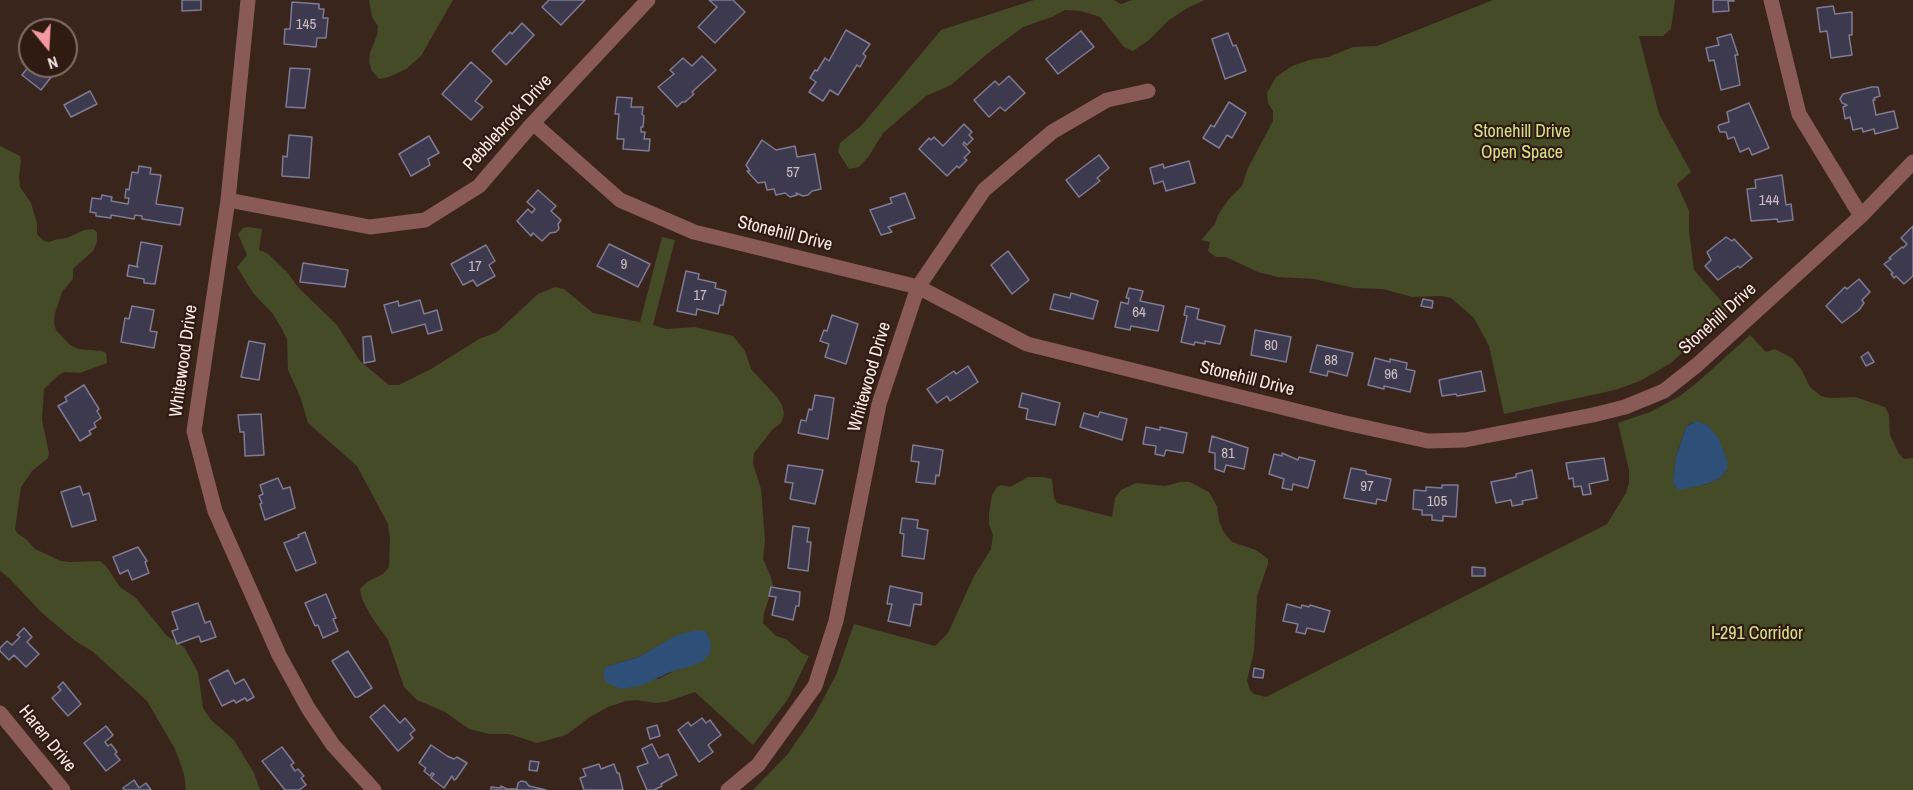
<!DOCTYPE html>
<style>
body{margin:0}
#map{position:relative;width:1913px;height:790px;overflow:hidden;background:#3a251d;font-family:"Archivo Narrow",sans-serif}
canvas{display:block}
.north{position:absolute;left:18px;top:18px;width:60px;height:60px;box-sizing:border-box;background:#301b13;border:2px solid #816e67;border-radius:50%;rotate:162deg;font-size:16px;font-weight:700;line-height:24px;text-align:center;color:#faebe6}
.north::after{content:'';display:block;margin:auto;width:21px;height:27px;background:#f49aa0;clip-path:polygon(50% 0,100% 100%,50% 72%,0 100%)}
</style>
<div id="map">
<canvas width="1913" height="790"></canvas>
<div class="north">N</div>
</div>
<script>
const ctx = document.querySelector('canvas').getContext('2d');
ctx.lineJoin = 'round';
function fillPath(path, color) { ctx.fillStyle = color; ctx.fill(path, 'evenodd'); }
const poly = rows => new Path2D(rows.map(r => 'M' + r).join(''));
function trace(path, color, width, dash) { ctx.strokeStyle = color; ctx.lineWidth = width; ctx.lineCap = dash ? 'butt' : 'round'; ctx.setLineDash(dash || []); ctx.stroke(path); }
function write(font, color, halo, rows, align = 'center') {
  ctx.font = font + ' "Archivo Narrow",sans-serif'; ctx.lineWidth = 4.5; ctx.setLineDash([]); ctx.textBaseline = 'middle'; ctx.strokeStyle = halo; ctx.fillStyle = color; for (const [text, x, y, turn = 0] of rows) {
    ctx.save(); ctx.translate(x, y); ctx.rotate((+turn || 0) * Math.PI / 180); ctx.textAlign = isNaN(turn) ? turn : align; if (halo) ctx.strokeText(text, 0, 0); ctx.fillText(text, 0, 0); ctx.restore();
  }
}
const green = poly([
 [369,0,453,0,421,56,406,69,389,77,379,79,372,71,369,62,370,53,377,35,378,26,372,17],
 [1034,0,1114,0,1121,4,1132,0,1205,0,1189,7,1169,20,1149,40,1133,51,1124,47,1100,17,1081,11,1065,10,1052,17,1023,27,987,54,951,85,926,96,883,133,869,156,859,167,849,169,838,152,840,143,862,125,941,30],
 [1493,0,1675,0,1671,29,1663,36,1639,36,1659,114,1691,172,1677,184,1689,211,1689,231,1694,270,1729,310,1671,363,1640,381,1615,390,1504,414,1489,346,1474,318,1451,298,1442,296,1412,297,1383,289,1354,288,1314,279,1278,277,1258,272,1226,257,1216,257,1208,251,1210,242,1201,240,1215,224,1218,215,1229,199,1242,186,1248,168,1273,121,1273,111,1268,103,1267,93,1276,77,1292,66,1309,60,1328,57,1353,47,1377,46],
 [0,146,20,156,21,161,19,177,20,187,31,203,37,223,37,234,44,241,49,242,58,239,67,238,84,230,93,229,97,232,97,242,93,251,73,269,73,279,62,292,55,313,54,323,56,330,70,345,78,349,102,351,106,353,107,363,80,373,64,372,59,375,44,389,42,420,49,453,48,458,32,471,21,487,15,529,17,533,26,539,35,549,61,561,70,562,100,561,106,566,120,587,136,598,167,636,184,647,198,672,203,708,211,720,234,740,254,773,260,790,186,790,184,774,175,749,147,701,93,652,74,640,41,612,9,578,0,571],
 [248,227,262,229,259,250,267,253,287,272,298,287,337,325,360,361,389,385,399,385,431,369,479,339,497,332,538,294,555,287,564,289,593,313,640,322,662,237,675,240,653,325,666,329,695,327,733,336,745,351,751,369,777,397,782,405,784,414,781,423,773,429,754,453,753,463,761,489,765,540,763,559,771,577,773,586,764,613,763,623,776,636,786,639,802,653,809,656,788,699,753,745,695,692,666,702,656,703,636,700,626,701,608,707,590,717,566,735,537,743,509,734,489,734,469,729,445,712,417,700,404,687,388,640,371,616,362,599,360,589,367,582,383,574,389,567,390,538,388,524,357,466,308,423,300,396,288,370,287,339,283,331,273,314,253,293,237,267,247,255,238,234,243,228],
 [649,651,672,672,658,679,608,666,639,657],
 [1750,335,1766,352,1775,349,1792,358,1801,369,1810,387,1821,396,1830,398,1855,397,1885,407,1889,415,1890,435,1899,454,1904,459,1913,458,1913,790,753,790,787,755,814,716,836,675,854,624,935,646,948,633,974,576,991,549,993,535,989,524,989,514,992,495,997,487,1001,485,1010,487,1028,477,1043,477,1052,479,1054,498,1057,503,1112,517,1115,498,1121,490,1136,483,1165,486,1180,482,1190,482,1209,492,1217,506,1219,521,1223,531,1232,542,1256,550,1268,559,1268,564,1257,596,1254,651,1247,681,1250,690,1254,694,1266,697,1607,524,1626,493,1629,483,1629,470,1618,423,1650,412,1680,396,1699,381],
 [1693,422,1707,425,1717,437,1727,460,1727,470,1720,478,1705,485,1674,476,1676,457,1682,438,1686,427]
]);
const water = poly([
 [1696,421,1707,425,1718,437,1727,460,1727,470,1720,478,1707,484,1678,490,1673,483,1676,457,1686,427],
 [697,630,706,631,711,644,710,653,703,661,689,667,675,670,640,686,621,689,607,683,604,678,604,669,608,666,639,657,677,635]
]);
const building = poly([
 [182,0,201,0,201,10,182,11,182,0],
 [549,0,585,0,561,25,542,7,549,0],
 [709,0,733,0,745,12,715,43,698,27,717,7,709,0],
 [1713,0,1734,0,1734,1,1728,1,1729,11,1713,12,1713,0],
 [292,2,319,4,319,9,324,9,323,18,328,18,326,38,317,38,316,47,284,44,285,29,290,29,292,2],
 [1833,6,1835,14,1852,12,1852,35,1849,35,1852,55,1831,58,1827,31,1820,32,1817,8,1833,6],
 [522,23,534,35,506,65,492,51,510,32,512,34,522,23],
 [846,30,870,44,863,54,866,56,860,67,857,65,838,95,830,90,823,101,809,92,816,82,810,78,815,70,817,71,825,58,829,61,846,30],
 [1081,31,1094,47,1058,74,1046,59,1081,31],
 [1228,33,1233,46,1236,45,1246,71,1225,79,1212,39,1228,33],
 [1731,34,1738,55,1735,55,1740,85,1721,90,1714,60,1709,61,1706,48,1719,45,1717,38,1731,34],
 [702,56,716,70,692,92,694,94,685,102,682,102,677,107,658,87,674,74,670,70,683,58,692,66,702,56],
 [471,62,492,81,475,101,483,107,471,120,442,94,471,62],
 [30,65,30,66,60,66,41,90,22,75,30,65],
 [290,68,310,69,305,108,286,107,290,68],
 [1009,76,1025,93,1005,111,1000,107,989,117,974,100,995,81,999,85,1009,76],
 [1872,87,1878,87,1880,96,1874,98,1875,100,1873,100,1876,115,1894,111,1898,128,1875,134,1874,129,1863,132,1862,128,1853,130,1850,117,1845,119,1843,107,1847,105,1842,103,1840,99,1843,94,1872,87],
 [90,91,97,104,71,117,64,105,90,91],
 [617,97,632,98,631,107,643,107,642,114,644,116,643,127,641,127,641,132,645,132,644,139,650,139,649,151,623,149,624,139,617,139,619,114,615,114,617,97],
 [1229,102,1246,113,1232,138,1227,135,1219,148,1203,138,1211,125,1214,127,1229,102],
 [1749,103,1769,148,1752,155,1749,148,1740,152,1734,137,1728,139,1726,132,1720,132,1718,127,1719,125,1729,122,1727,112,1749,103],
 [964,124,972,132,969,135,973,139,967,145,964,142,963,144,970,152,964,158,967,160,959,168,957,166,947,176,919,149,929,138,931,140,934,137,943,146,964,124],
 [289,135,312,137,309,178,282,176,283,156,287,157,289,135],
 [429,136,439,153,428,159,430,165,411,176,399,154,429,136],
 [762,140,776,150,795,146,797,157,815,154,821,189,812,191,808,195,803,196,796,193,797,195,790,197,785,193,776,195,774,189,767,190,765,182,758,183,747,171,750,171,746,165,762,140],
 [1099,155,1109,168,1097,178,1100,181,1079,197,1066,180,1099,155],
 [1189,161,1195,183,1166,191,1163,181,1154,184,1150,168,1163,164,1164,168,1189,161],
 [139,166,151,168,150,174,161,175,156,204,183,208,180,225,142,219,142,216,135,215,134,219,111,215,111,218,96,216,96,213,90,212,92,198,101,199,102,195,112,197,111,201,128,204,129,198,125,198,126,189,129,190,132,172,138,173,139,166],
 [1782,175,1786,205,1791,204,1793,220,1778,222,1777,219,1751,221,1747,189,1756,188,1755,180,1782,175],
 [538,190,556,206,551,211,561,220,558,224,559,229,556,232,550,233,542,241,533,233,531,236,517,221,528,209,532,213,535,209,527,202,538,190],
 [905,193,915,218,888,227,892,232,881,235,870,210,892,203,890,198,905,193],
 [1913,226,1913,276,1904,284,1896,276,1894,278,1891,274,1893,273,1884,264,1891,259,1889,258,1902,247,1903,248,1907,244,1901,238,1913,226],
 [1726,237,1732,241,1734,239,1752,258,1740,268,1738,266,1718,280,1705,266,1711,260,1707,252,1726,237],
 [141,242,162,246,155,284,144,283,144,279,127,276,129,265,138,267,137,265,141,242],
 [609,244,650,264,638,287,597,266,609,244],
 [486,245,495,261,489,265,495,276,477,286,473,280,463,285,451,264,486,245],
 [1008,251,1029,280,1012,294,991,265,1008,251],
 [303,263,348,270,345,287,300,282,303,263],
 [686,271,699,274,698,279,716,283,715,288,726,291,723,305,720,305,718,314,697,309,696,315,677,311,686,271],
 [1859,279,1870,292,1862,300,1864,303,1859,310,1842,323,1826,306,1845,287,1847,289,1859,279],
 [1129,288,1143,291,1140,301,1164,306,1158,331,1131,326,1130,330,1115,327,1121,302,1128,304,1129,298,1126,298,1129,288],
 [1071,293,1098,301,1093,319,1050,309,1054,294,1070,298,1071,293],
 [1423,299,1433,301,1432,308,1421,306,1423,299],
 [420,300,424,314,437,310,442,330,428,334,425,324,392,333,384,305,398,301,399,306,420,300],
 [132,306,154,310,150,331,157,332,154,348,121,342,125,318,129,319,132,306],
 [1186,306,1199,309,1197,319,1225,326,1220,344,1205,341,1205,344,1195,342,1194,345,1181,342,1187,316,1184,315,1186,306],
 [832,315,858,324,846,364,825,357,829,344,820,341,824,330,827,331,832,315],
 [1255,330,1291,337,1286,362,1251,355,1255,330],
 [371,336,375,361,364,363,363,337,371,336],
 [249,341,265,344,259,380,241,377,249,341],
 [1317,345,1353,353,1347,376,1328,371,1327,376,1310,372,1317,345],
 [1868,352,1874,362,1866,366,1861,357,1868,352],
 [1375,358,1390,362,1390,359,1407,363,1406,369,1415,371,1410,392,1384,386,1384,389,1368,385,1375,358],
 [968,366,978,382,950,401,947,396,937,403,927,389,954,371,956,374,968,366],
 [1481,371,1485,391,1457,396,1456,394,1442,396,1439,380,1481,371],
 [84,385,99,409,97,411,101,418,94,423,96,427,89,431,91,434,80,441,58,406,67,401,65,397,84,385],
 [1022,393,1060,403,1055,425,1026,419,1028,409,1019,407,1022,393],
 [815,395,834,398,828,439,798,433,801,420,806,421,809,409,812,410,815,395],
 [1100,412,1127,419,1122,440,1080,427,1084,413,1098,417,1100,412],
 [261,414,264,455,245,456,244,432,240,432,238,415,261,414],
 [1146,427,1160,430,1160,427,1187,433,1183,453,1166,450,1164,456,1155,454,1156,446,1143,444,1146,427],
 [1212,436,1248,448,1244,469,1226,465,1224,472,1215,469,1215,453,1209,452,1212,436],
 [913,445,943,450,939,476,936,475,935,484,916,482,919,462,911,461,913,445],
 [1282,453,1298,460,1299,457,1315,461,1308,488,1293,484,1292,490,1282,488,1284,479,1269,474,1274,454,1282,456,1282,453],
 [1604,458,1608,480,1589,484,1591,494,1583,495,1581,486,1574,487,1573,478,1569,479,1566,463,1604,458],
 [788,465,823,470,815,504,790,499,793,483,785,482,788,465],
 [1351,468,1366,471,1366,474,1391,479,1386,501,1377,499,1376,504,1344,498,1351,468],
 [1532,470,1537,498,1522,501,1523,504,1512,506,1511,500,1496,503,1491,482,1516,477,1516,474,1532,470],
 [278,478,283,489,290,487,295,508,265,520,260,504,262,503,259,496,263,494,260,485,278,478],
 [1442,485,1458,485,1456,517,1443,516,1443,521,1432,520,1432,515,1422,515,1422,510,1413,509,1414,490,1426,491,1426,487,1442,488,1442,485],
 [80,486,83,495,89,493,96,520,72,527,61,492,80,486],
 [902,518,918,520,917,528,928,530,924,559,902,556,904,534,900,533,902,518],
 [793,526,809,528,807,542,811,542,808,571,788,568,793,526],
 [305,532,316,563,296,571,284,543,299,537,298,535,305,532],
 [138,547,147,561,145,562,149,573,132,580,128,570,120,574,113,557,138,547],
 [1472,567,1485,568,1485,576,1472,576,1472,567],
 [890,586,922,593,921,605,914,604,910,626,888,621,892,604,887,604,890,586],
 [771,587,800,592,799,606,796,606,793,620,772,615,776,597,769,596,771,587],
 [326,594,336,618,333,619,338,631,323,638,318,625,315,626,305,603,326,594],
 [198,603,205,623,210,621,216,637,201,642,199,636,177,644,172,631,178,629,172,612,198,603],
 [1287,604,1301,608,1302,605,1309,607,1310,605,1330,611,1324,632,1307,628,1305,634,1296,632,1298,624,1283,621,1287,604],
 [24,628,32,637,27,642,39,654,26,667,14,655,9,660,0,651,0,648,7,641,12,645,20,637,17,635,24,628],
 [348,651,372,688,358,697,355,697,332,661,348,651],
 [1254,668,1264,670,1263,678,1253,677,1254,668],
 [228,670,235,684,244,679,254,697,247,701,245,698,236,703,234,700,222,706,209,680,228,670],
 [63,682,81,704,68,716,52,698,61,690,58,687,63,682],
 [384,705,400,723,405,718,415,730,410,734,413,738,398,751,370,717,384,705],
 [702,718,706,723,710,720,721,735,708,745,713,752,699,762,678,730,688,722,691,726,702,718],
 [657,725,660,736,650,739,647,728,657,725],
 [106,726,113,735,105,742,108,746,111,744,117,752,115,754,120,760,106,771,84,743,106,726],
 [652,744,659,758,668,754,677,775,661,784,662,786,654,790,647,790,637,767,648,763,642,749,652,744],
 [431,745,447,756,454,759,457,757,467,763,456,779,454,780,452,776,444,788,431,778,434,774,432,773,430,776,424,771,426,768,419,763,431,745],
 [282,747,294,763,291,765,295,771,298,769,304,776,301,778,306,785,299,790,285,790,262,761,282,747],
 [530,761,539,762,537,771,529,770,530,761],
 [599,764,601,769,614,764,617,773,619,773,623,790,584,790,580,778,586,776,583,769,599,764],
 [134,780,139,788,146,783,151,790,124,790,123,788,134,780],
 [521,781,526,782,529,786,546,790,491,790,491,787,501,788,501,786,507,789,517,789,518,783,521,781]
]);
const street = poly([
 [248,0,228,200,194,431,215,511,279,655,308,708,333,745,374,790],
 [1771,0,1799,114,1861,216],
 [533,123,620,200,694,232,918,287,1027,344,1341,422,1428,441,1465,440,1593,415,1625,407,1664,391,1697,365,1861,216,1913,162],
 [228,200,370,227,425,220,479,186,533,123,648,0],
 [0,713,63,790],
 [728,790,758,765,815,686,836,621,879,404,918,287,984,190,1052,132,1107,100,1148,91]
]);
const numberNames = [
 ["145",306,25],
 ["57",793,173],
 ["144",1769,201],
 ["9",624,265],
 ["17",475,267],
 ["17",700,296],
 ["64",1139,313],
 ["80",1271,346],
 ["88",1331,361],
 ["96",1391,375],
 ["81",1228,454],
 ["97",1367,487],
 ["105",1437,502]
];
const streetNames = [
 ["Pebblebrook Drive",508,123,-48],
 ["Stonehill Drive",785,234,14],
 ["Stonehill Drive",1718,319,-42],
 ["Whitewood Drive",184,361,-82],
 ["Whitewood Drive",870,377,-74],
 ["Stonehill Drive",1247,379,14],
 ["Haren Drive",47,739,51]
];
const parkNames = [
 ["Stonehill Drive",1522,132],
 ["Open Space",1522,153],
 ["I-291 Corridor",1757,634]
];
fillPath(green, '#454a27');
fillPath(water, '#2d4f78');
fillPath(building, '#3d394e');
trace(building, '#7e7b93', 1.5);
trace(street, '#895a57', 15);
write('15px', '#cbbec0', null, numberNames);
write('18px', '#faebe6', '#301b13', streetNames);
write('18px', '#d5e18b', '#301b13', parkNames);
</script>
